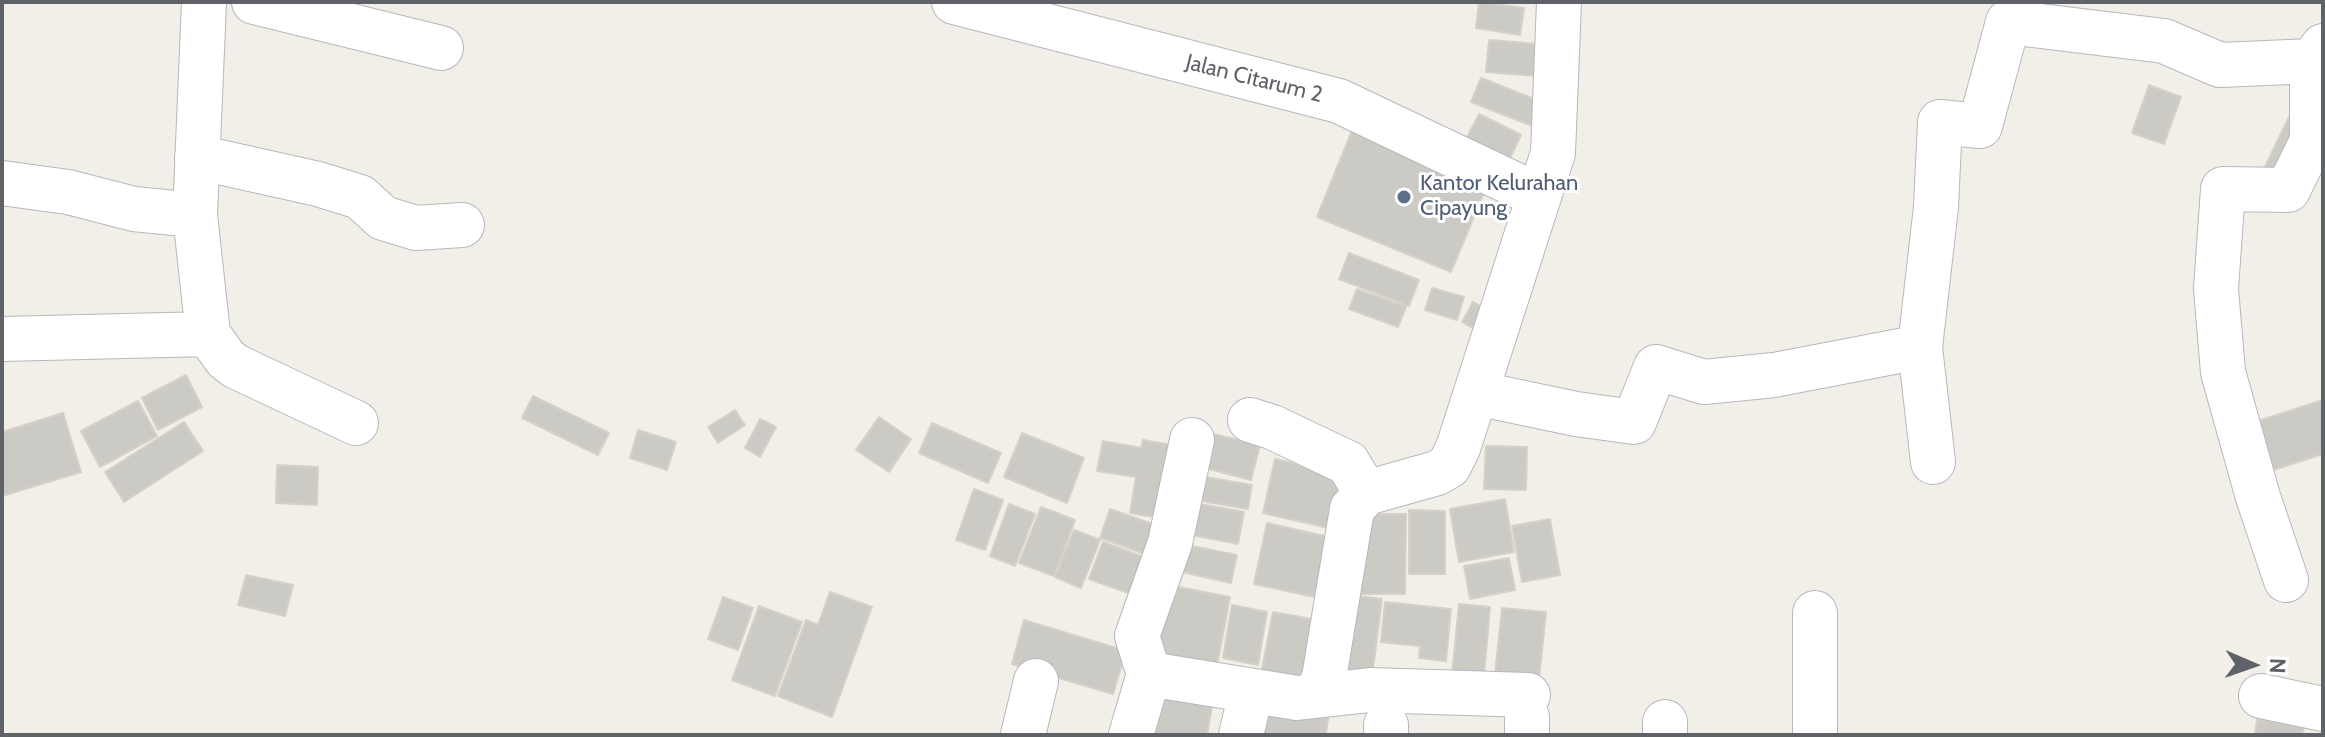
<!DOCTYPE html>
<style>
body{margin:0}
#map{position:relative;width:2325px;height:737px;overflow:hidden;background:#f1efe8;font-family:Cabin,sans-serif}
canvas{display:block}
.frame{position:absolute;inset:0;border:4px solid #5f6368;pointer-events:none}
.north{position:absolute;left:2213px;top:625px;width:80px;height:80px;-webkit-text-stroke:6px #fff;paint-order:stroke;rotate:92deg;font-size:22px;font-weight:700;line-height:32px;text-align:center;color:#5f6368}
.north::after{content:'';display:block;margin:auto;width:28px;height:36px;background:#5f6368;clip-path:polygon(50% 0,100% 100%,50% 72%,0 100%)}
</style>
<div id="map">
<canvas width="2325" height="737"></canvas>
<div class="frame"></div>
<div class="north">N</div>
</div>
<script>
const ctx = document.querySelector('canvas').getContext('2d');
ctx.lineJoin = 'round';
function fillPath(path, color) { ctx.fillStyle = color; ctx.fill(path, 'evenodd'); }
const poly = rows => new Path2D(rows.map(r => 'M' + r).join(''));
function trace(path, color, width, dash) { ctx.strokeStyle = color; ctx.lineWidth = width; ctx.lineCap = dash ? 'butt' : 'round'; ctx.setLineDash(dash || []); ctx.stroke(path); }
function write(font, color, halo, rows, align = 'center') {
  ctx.font = font + ' Cabin,sans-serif'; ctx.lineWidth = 6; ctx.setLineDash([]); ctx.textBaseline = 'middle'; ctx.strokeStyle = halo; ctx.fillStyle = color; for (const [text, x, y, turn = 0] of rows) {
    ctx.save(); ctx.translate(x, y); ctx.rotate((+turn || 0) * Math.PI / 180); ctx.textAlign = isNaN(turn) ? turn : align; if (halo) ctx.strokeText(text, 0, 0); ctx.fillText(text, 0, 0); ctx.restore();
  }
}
const building = poly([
 [1479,2,1524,8,1520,35,1476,28,1479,2],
 [1489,40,1539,44,1536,76,1486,72,1489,40],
 [1481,78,1544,103,1535,127,1471,102,1481,78],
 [2149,85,2181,97,2164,144,2132,133,2149,85],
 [2299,96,2312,103,2273,183,2260,177,2299,96],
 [1479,114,1521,135,1505,169,1462,147,1479,114],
 [1356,121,1490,178,1451,272,1317,217,1356,121],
 [1349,253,1419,280,1409,306,1339,279,1349,253],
 [1432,288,1464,297,1457,320,1425,310,1432,288],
 [1357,289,1406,307,1398,327,1349,309,1357,289],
 [1473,302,1499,316,1488,336,1462,322,1473,302],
 [186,375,202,407,158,430,142,398,186,375],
 [533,396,609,433,598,455,522,418,533,396],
 [2323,400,2323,454,2261,474,2246,425,2323,400],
 [138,401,157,436,100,467,81,431,138,401],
 [735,410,745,425,718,443,708,427,735,410],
 [63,413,81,472,2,496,2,432,63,413],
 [879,417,911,439,889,472,856,450,879,417],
 [760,419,776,427,760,457,745,448,760,419],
 [184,422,203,451,124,502,105,472,184,422],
 [932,423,1001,453,988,483,919,453,932,423],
 [638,430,676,442,667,470,630,458,638,430],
 [1022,433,1084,458,1067,503,1004,477,1022,433],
 [1213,434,1260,445,1251,480,1205,468,1213,434],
 [1143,440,1178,446,1165,519,1130,513,1136,477,1097,471,1103,441,1141,448,1143,440],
 [1486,446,1527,447,1526,490,1484,489,1486,446],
 [1275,459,1349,476,1337,530,1263,513,1275,459],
 [277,465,318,467,317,505,276,503,277,465],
 [1188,474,1252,485,1248,509,1184,498,1188,474],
 [974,489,1003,500,985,550,956,540,974,489],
 [1505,499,1514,552,1459,562,1450,509,1505,499],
 [1182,501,1244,512,1238,544,1176,532,1182,501],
 [1009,504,1035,514,1015,566,990,556,1009,504],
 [1041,507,1075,520,1054,576,1019,563,1041,507],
 [1110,509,1164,528,1154,557,1100,538,1110,509],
 [1409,510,1445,511,1445,574,1409,574,1409,510],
 [1359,514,1406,514,1405,594,1358,594,1359,514],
 [1550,519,1560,575,1522,582,1512,526,1550,519],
 [1267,523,1329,537,1315,597,1254,584,1267,523],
 [1074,530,1100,540,1081,588,1055,577,1074,530],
 [1103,542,1155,561,1142,598,1089,579,1103,542],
 [1182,544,1237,555,1231,583,1177,571,1182,544],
 [1509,558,1515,590,1470,599,1464,566,1509,558],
 [246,575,293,585,285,616,238,605,246,575],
 [1163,584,1230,597,1216,671,1149,658,1163,584],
 [830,592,872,607,832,717,778,696,806,620,818,625,830,592],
 [1343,594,1382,599,1371,685,1332,681,1343,594],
 [723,597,753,608,738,650,708,639,723,597],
 [1385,602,1451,609,1446,661,1419,658,1420,646,1381,642,1385,602],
 [1459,604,1490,607,1483,687,1451,684,1459,604],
 [1232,605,1267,612,1258,665,1223,658,1232,605],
 [759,606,802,622,775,696,732,680,759,606],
 [1502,608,1546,612,1538,689,1494,684,1502,608],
 [1273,612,1317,620,1305,688,1260,679,1273,612],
 [1024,620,1126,651,1113,694,1012,664,1024,620],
 [1153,684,1214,694,1207,735,1145,735,1153,684],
 [1253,703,1329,711,1326,735,1250,735,1253,703],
 [2257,719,2304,727,2302,735,2255,735,2257,719]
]);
const minor = poly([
 [204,2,195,215,208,334,226,359,235,366,356,423],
 [254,2,441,48],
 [954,2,1339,101,1539,196],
 [197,157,318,184,360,197,383,218,416,228,462,225],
 [2,183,68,192,134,209,195,215],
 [2,339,208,334],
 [1476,393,1576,414,1634,422,1656,367,1704,382,1774,375,1920,347],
 [1250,420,1272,427,1348,463,1366,493],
 [1933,462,1920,347,1936,207,1940,122,1980,126,2008,22,2164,41,2220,65,2312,61,2323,46],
 [2286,580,2258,497,2223,372,2216,289,2223,189,2288,190,2312,141,2312,61],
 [1149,674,1297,698,1370,690,1528,695],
 [1315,696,1324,678,1352,509,1366,493,1437,473,1449,466,1458,448,1553,153,1559,2],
 [2261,696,2323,709],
 [1665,722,1665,735],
 [1023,735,1036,681],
 [1131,735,1149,674,1137,636,1170,543,1192,440],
 [1241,735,1247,710],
 [1386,735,1386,725],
 [1527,735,1527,717],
 [1815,735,1815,613]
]);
const markers = [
 [1404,197,8,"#5c6f8a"]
];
const streetNames = [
 ["Jalan Citarum 2",1254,79,14]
];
const serviceNames = [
 ["Kantor Kelurahan",1420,184],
 ["Cipayung",1420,209]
];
fillPath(building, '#cccac5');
trace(building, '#d6d1c6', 2);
trace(minor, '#b5b8bc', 46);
trace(minor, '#fff', 44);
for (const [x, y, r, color] of markers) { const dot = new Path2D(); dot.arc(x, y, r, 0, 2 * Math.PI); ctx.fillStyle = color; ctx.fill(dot); trace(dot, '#fff', 3); }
write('22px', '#5f6368', '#fff', streetNames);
write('22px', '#4e5e75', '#fff', serviceNames, 'left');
</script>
